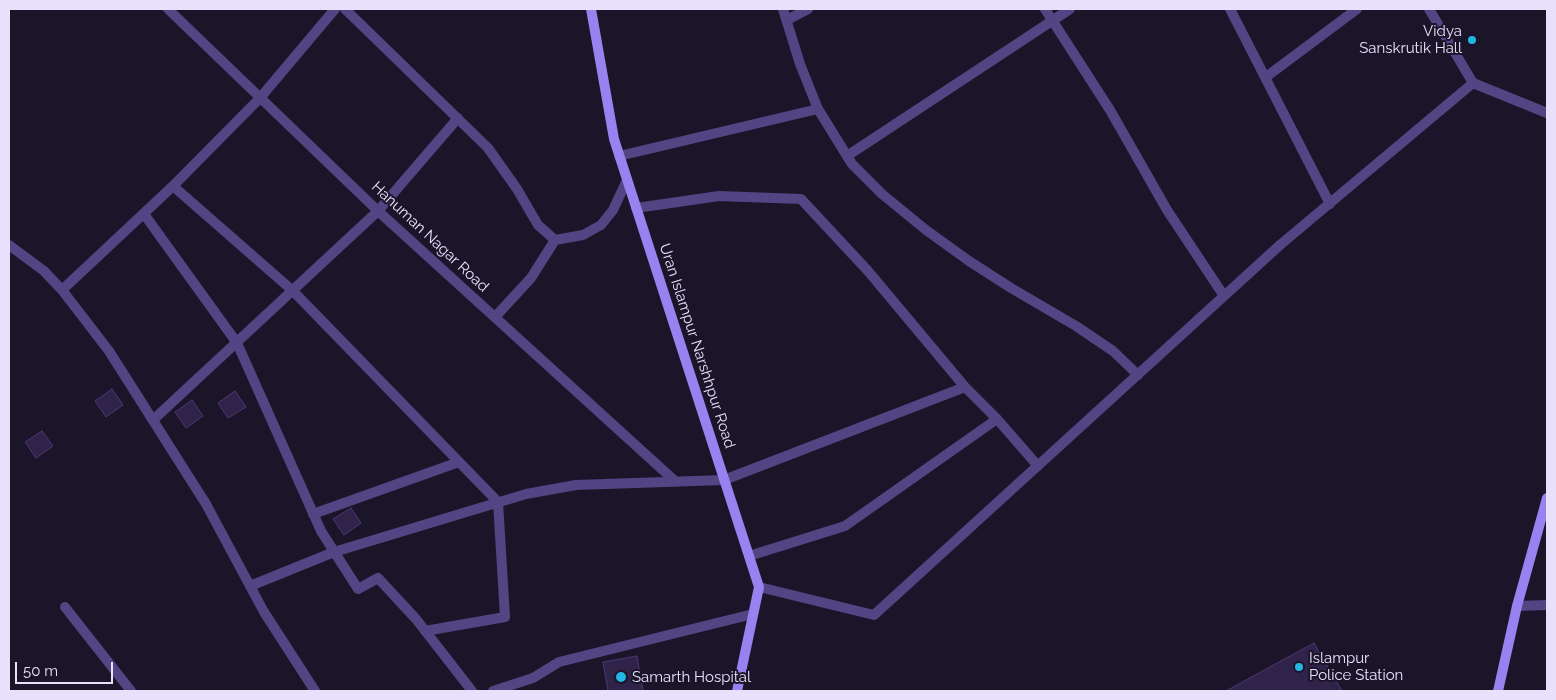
<!DOCTYPE html>
<style>
body{margin:0}
#map{position:relative;width:1556px;height:700px;overflow:hidden;background:#1b152a;font-family:Raleway,sans-serif}
canvas{display:block}
.frame{position:absolute;inset:0;border:10px solid #e8e1fb;pointer-events:none}
.scale{position:absolute;left:15px;top:662px;width:98px;height:22px;box-sizing:border-box;border:2px solid #e8e1fb;border-top:0;padding-left:6px;font-size:15px;line-height:18px;white-space:nowrap;color:#e8e1fb;-webkit-text-stroke:4px #1b152a;paint-order:stroke}
</style>
<div id="map">
<canvas width="1556" height="700"></canvas>
<div class="frame"></div>
<div class="scale">50 m</div>
</div>
<script>
const ctx = document.querySelector('canvas').getContext('2d');
ctx.lineJoin = 'round';
function fillPath(path, color) { ctx.fillStyle = color; ctx.fill(path, 'evenodd'); }
const poly = rows => new Path2D(rows.map(r => 'M' + r).join(''));
function trace(path, color, width, dash) { ctx.strokeStyle = color; ctx.lineWidth = width; ctx.lineCap = dash ? 'butt' : 'round'; ctx.setLineDash(dash || []); ctx.stroke(path); }
function write(font, color, halo, rows, align = 'center') {
  ctx.font = font + ' Raleway,sans-serif'; ctx.lineWidth = 4; ctx.setLineDash([]); ctx.textBaseline = 'middle'; ctx.strokeStyle = halo; ctx.fillStyle = color; for (const [text, x, y, turn = 0] of rows) {
    ctx.save(); ctx.translate(x, y); ctx.rotate((+turn || 0) * Math.PI / 180); ctx.textAlign = isNaN(turn) ? turn : align; if (halo) ctx.strokeText(text, 0, 0); ctx.fillText(text, 0, 0); ctx.restore();
  }
}
const building = poly([
 [112,389,123,405,106,417,95,401,112,389],
 [235,391,246,407,228,418,218,403,235,391],
 [192,400,203,416,186,428,175,412,192,400],
 [42,431,53,446,36,458,25,442,42,431],
 [351,508,361,523,344,535,333,519,351,508],
 [1314,643,1342,691,1226,691,1314,643],
 [637,656,643,691,608,691,603,662,637,656]
]);
const street = poly([
 [168,9,378,211,676,482],
 [345,9,488,148,517,189,538,225,555,240],
 [783,9,800,64,818,109],
 [1045,9,1110,110,1167,210,1224,296],
 [1230,9,1330,204],
 [1429,9,1473,83],
 [787,20,808,9],
 [1266,77,1357,9],
 [619,156,818,109,852,164,882,194,926,230,969,261,1011,288,1076,326,1113,351,1138,375],
 [847,156,1070,9],
 [173,186,293,291,498,502,505,617,425,631],
 [636,208,719,196,801,199,868,271,965,387,997,419,1038,466],
 [144,214,237,343,321,531,358,589,378,578,416,619,472,691],
 [9,245,44,271,62,290,109,351,206,504,264,612,315,691],
 [62,290,173,186,260,98,335,9],
 [495,317,531,278,555,240,583,235,601,225,613,210,627,180],
 [153,420,378,211,458,118],
 [313,514,459,462],
 [749,556,845,526,997,419],
 [250,586,334,552,526,494,576,485,724,480,965,387],
 [759,587,874,615,1280,245,1473,83,1547,113],
 [1517,606,1547,605],
 [65,607,131,691],
 [493,691,533,678,559,662,753,614]
]);
const secondary = poly([
 [591,9,614,139,759,587,737,691],
 [1498,691,1517,606,1547,498]
]);
const markers = [
 [1472,40,5,"#24b6e5"],
 [1299,667,5,"#24b6e5"],
 [621,677,6,"#24b6e5"]
];
const poiNames = [
 ["Vidya",1462,31,"right"],
 ["Sanskrutik Hall",1462,48,"right"],
 ["Islampur",1309,658],
 ["Police Station",1309,675],
 ["Samarth Hospital",632,677]
];
const streetNames = [
 ["Hanuman Nagar Road",430,237,43],
 ["Uran Islampur Narshhpur Road",697,346,72]
];
fillPath(building, '#302349');
trace(building, '#4c3872', 1);
trace(street, '#514583', 10);
trace(secondary, '#9683f0', 10);
for (const [x, y, r, color] of markers) { const dot = new Path2D(); dot.arc(x, y, r, 0, 2 * Math.PI); ctx.fillStyle = color; ctx.fill(dot); trace(dot, '#1b152a', 2); }
write('15px', '#e8e1fb', '#1b152a', poiNames, 'left');
write('15px', '#e8e1fb', '#1b152a', streetNames);
</script>
